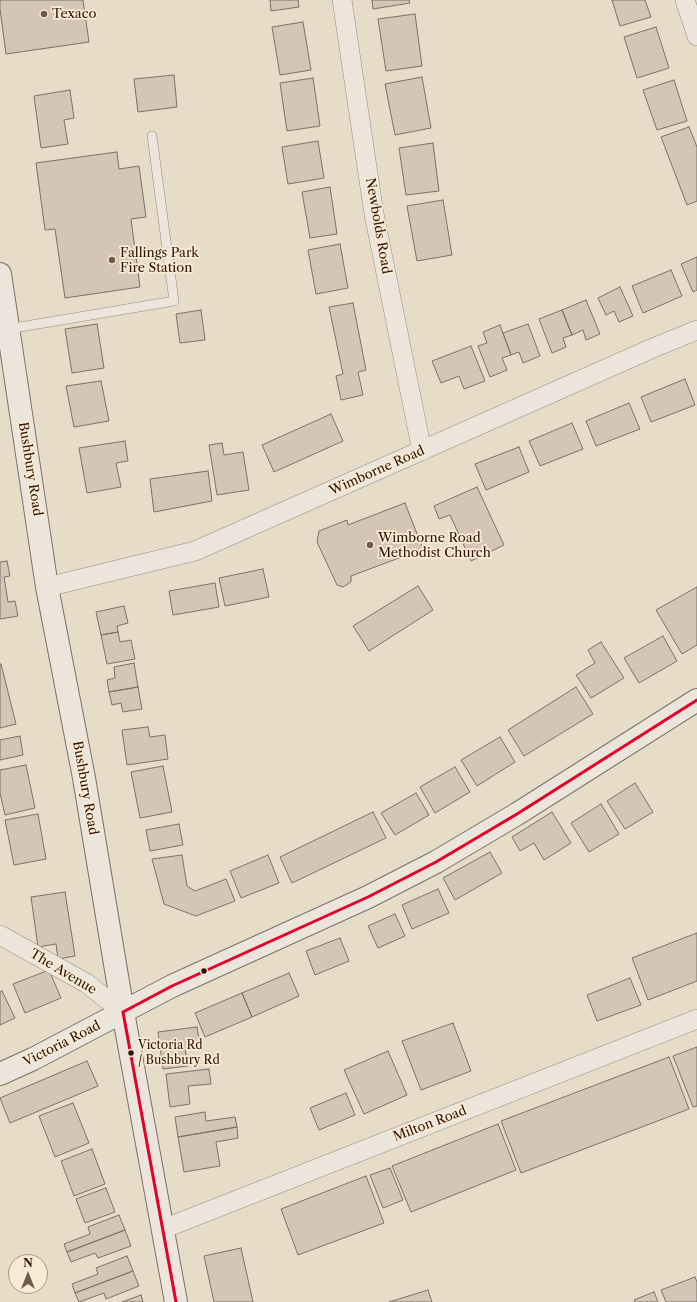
<!DOCTYPE html>
<style>
body{margin:0}
#map{position:relative;width:697px;height:1302px;overflow:hidden;background:#e7dcc8;font-family:"Libre Caslon Text",serif}
canvas{display:block}
.north{position:absolute;left:8px;top:1254px;width:40px;height:40px;box-sizing:border-box;background:#f8ebd3;border:1px solid #a89582;border-radius:50%;rotate:0deg;font-size:11px;font-weight:700;line-height:16px;text-align:center;color:#301409}
.north::after{content:'';display:block;margin:auto;width:14px;height:18px;background:#705a4c;clip-path:polygon(50% 0,100% 100%,50% 72%,0 100%)}
</style>
<div id="map">
<canvas width="697" height="1302"></canvas>
<div class="north">N</div>
</div>
<script>
const ctx = document.querySelector('canvas').getContext('2d');
ctx.lineJoin = 'round';
function fillPath(path, color) { ctx.fillStyle = color; ctx.fill(path, 'evenodd'); }
const poly = rows => new Path2D(rows.map(r => 'M' + r).join(''));
function trace(path, color, width, dash) { ctx.strokeStyle = color; ctx.lineWidth = width; ctx.lineCap = dash ? 'butt' : 'round'; ctx.setLineDash(dash || []); ctx.stroke(path); }
function write(font, color, halo, rows, align = 'center') {
  ctx.font = font + ' "Libre Caslon Text",serif'; ctx.lineWidth = 3.5; ctx.setLineDash([]); ctx.textBaseline = 'middle'; ctx.strokeStyle = halo; ctx.fillStyle = color; for (const [text, x, y, turn = 0] of rows) {
    ctx.save(); ctx.translate(x, y); ctx.rotate((+turn || 0) * Math.PI / 180); ctx.textAlign = isNaN(turn) ? turn : align; if (halo) ctx.strokeText(text, 0, 0); ctx.fillText(text, 0, 0); ctx.restore();
  }
}
const building = poly([
 [0,0,83,0,89,42,6,54,0,9,0,0],
 [270,0,298,0,299,7,271,11,270,0],
 [372,0,409,0,410,3,373,9,372,0],
 [612,0,645,0,651,17,620,26,612,0],
 [415,14,422,66,386,71,378,19,415,14],
 [303,22,311,70,280,75,272,27,303,22],
 [656,27,669,68,637,78,624,37,656,27],
 [174,75,177,107,138,112,134,79,174,75],
 [422,77,431,128,395,135,385,84,422,77],
 [313,78,320,126,287,131,280,83,313,78],
 [674,80,687,121,657,130,643,90,674,80],
 [70,90,74,118,64,120,68,144,41,148,34,96,70,90],
 [689,127,697,147,697,201,687,205,661,137,689,127],
 [318,141,324,178,288,184,282,147,318,141],
 [433,143,439,191,406,195,399,148,433,143],
 [117,152,119,169,139,166,146,217,131,219,140,287,65,298,55,229,45,230,36,163,117,152],
 [330,187,337,234,310,238,302,192,330,187],
 [443,200,452,255,417,261,407,206,443,200],
 [340,244,348,288,316,294,308,250,340,244],
 [697,257,697,290,693,292,681,264,697,257],
 [671,270,682,296,643,313,632,286,671,270],
 [620,287,633,316,619,322,614,311,606,315,598,298,620,287],
 [586,300,600,334,586,340,583,330,572,335,562,310,586,300],
 [353,303,366,370,358,372,363,395,341,400,336,376,343,374,329,307,353,303],
 [201,310,205,340,180,343,176,314,201,310],
 [562,310,572,335,563,338,566,347,552,353,539,319,562,310],
 [97,324,104,368,72,373,65,329,97,324],
 [528,324,540,356,523,363,519,352,511,355,503,333,528,324],
 [500,325,511,355,502,358,507,370,490,377,478,346,487,343,483,332,500,325],
 [471,346,485,381,464,389,459,376,441,383,432,361,471,346],
 [685,379,695,405,651,422,641,397,685,379],
 [101,381,109,421,74,427,66,386,101,381],
 [629,403,640,429,596,446,586,421,629,403],
 [331,414,343,441,274,472,262,445,331,414],
 [572,423,583,449,540,466,529,441,572,423],
 [125,441,128,461,116,463,121,487,87,493,79,448,125,441],
 [222,443,224,455,243,452,249,490,217,495,209,445,222,443],
 [519,447,529,472,486,490,475,464,519,447],
 [208,471,212,501,154,512,150,479,208,471],
 [477,487,504,545,471,561,450,515,439,519,434,506,477,487],
 [405,503,423,549,351,576,351,582,343,587,337,585,317,542,319,531,347,520,348,525,405,503],
 [7,561,10,576,4,577,8,602,15,601,18,616,0,619,0,562,7,561],
 [263,569,269,597,225,606,219,578,263,569],
 [215,583,219,607,173,615,169,591,215,583],
 [418,586,433,610,369,651,353,626,418,586],
 [697,587,697,645,682,654,656,610,697,587],
 [124,606,128,623,117,626,118,632,101,635,96,612,124,606],
 [118,632,120,642,131,640,135,659,107,664,101,635,118,632],
 [663,636,677,661,639,683,624,658,663,636],
 [601,642,624,678,591,698,576,675,595,663,588,650,601,642],
 [134,663,138,687,109,692,107,680,115,678,114,667,134,663],
 [0,664,1,664,16,724,0,728,0,664],
 [138,687,142,709,123,712,121,703,112,705,109,692,138,687],
 [576,687,593,714,524,756,508,730,576,687],
 [148,727,150,737,165,735,168,759,127,765,122,730,148,727],
 [20,736,23,755,0,760,0,740,20,736],
 [500,737,515,762,477,786,461,760,500,737],
 [26,765,35,808,5,815,0,793,0,770,26,765],
 [163,766,172,812,140,818,131,772,163,766],
 [455,767,470,792,435,813,420,787,455,767],
 [635,783,653,812,625,829,607,801,635,783],
 [416,793,429,815,395,835,381,813,416,793],
 [601,804,619,834,589,852,571,823,601,804],
 [373,812,386,838,292,883,280,857,373,812],
 [552,812,571,843,544,860,534,843,520,851,512,837,552,812],
 [38,814,46,859,14,865,5,820,38,814],
 [179,824,183,845,150,851,146,830,179,824],
 [490,852,502,873,455,900,443,878,490,852],
 [182,855,187,886,195,891,226,879,235,901,196,916,164,904,152,859,182,855],
 [268,855,279,883,241,898,230,871,268,855],
 [438,889,449,913,412,929,402,905,438,889],
 [65,892,75,956,58,959,56,944,38,947,31,897,65,892],
 [395,914,405,936,378,948,368,926,395,914],
 [697,933,697,981,648,1000,632,958,697,933],
 [340,938,349,961,315,975,306,951,340,938],
 [49,970,61,998,25,1013,13,984,49,970],
 [289,973,299,996,252,1017,242,993,289,973],
 [630,978,641,1005,597,1021,587,995,630,978],
 [2,991,15,1018,0,1025,0,992,2,991],
 [242,993,252,1017,205,1037,195,1013,242,993],
 [453,1023,471,1071,421,1090,402,1041,453,1023],
 [197,1027,200,1046,185,1048,188,1066,163,1069,158,1032,197,1027],
 [697,1047,697,1106,693,1107,673,1056,697,1047],
 [388,1051,407,1095,364,1114,344,1070,388,1051],
 [669,1057,689,1109,521,1173,501,1121,669,1057],
 [87,1061,98,1086,10,1123,0,1098,87,1061],
 [209,1069,211,1084,188,1086,190,1104,170,1107,166,1074,209,1069],
 [346,1093,355,1115,319,1130,310,1108,346,1093],
 [73,1103,89,1143,55,1157,39,1116,73,1103],
 [205,1112,206,1121,235,1117,237,1127,178,1137,175,1117,205,1112],
 [498,1124,516,1170,411,1212,392,1166,498,1124],
 [237,1127,238,1138,216,1142,220,1166,184,1172,178,1137,237,1127],
 [92,1149,105,1184,74,1196,61,1161,92,1149],
 [390,1168,403,1200,383,1208,370,1175,390,1168],
 [366,1176,384,1223,298,1255,281,1209,366,1176],
 [106,1188,115,1212,85,1223,76,1199,106,1188],
 [119,1215,125,1230,67,1252,64,1244,90,1234,88,1227,119,1215],
 [125,1230,131,1246,98,1258,95,1253,71,1262,67,1252,125,1230],
 [241,1248,253,1302,214,1302,204,1256,241,1248],
 [127,1256,133,1271,75,1293,72,1284,98,1274,96,1268,127,1256],
 [133,1271,139,1286,106,1299,104,1293,79,1302,75,1293,133,1271],
 [695,1277,697,1282,697,1302,666,1302,661,1290,695,1277],
 [428,1290,432,1302,389,1302,428,1290],
 [654,1292,658,1302,635,1302,634,1300,654,1292],
 [141,1295,143,1302,122,1302,141,1295]
]);
const lane = poly([
 [8,329,174,301,152,136]
]);
const street = poly([
 [342,0,374,214,422,451],
 [685,0,697,36],
 [47,587,195,551,653,348,697,330],
 [0,935,86,983,123,1012],
 [163,1229,697,1019]
]);
const secondary = poly([
 [0,274,47,587,84,778,123,1012,176,1302],
 [0,1074,33,1059,172,986,368,897,436,862,517,814,697,700]
]);
const bus1 = poly([
 [123,1012,172,986,368,897,436,862,517,814,697,700],
 [123,1012,176,1302]
]);
const markers = [
 [44,14,4,"#705a4c"],
 [112,260,4,"#705a4c"],
 [370,545,4,"#705a4c"],
 [204,971,3.5,"#301409"],
 [131,1053,3.5,"#301409"]
];
const busNames = [
 ["Victoria Rd",138,1046],
 ["/ Bushbury Rd",138,1061]
];
const poiNames = [
 ["Texaco",52,14],
 ["Fallings Park",120,253],
 ["Fire Station",120,268],
 ["Wimborne Road",378,538],
 ["Methodist Church",378,553]
];
const streetNames = [
 ["Newbolds Road",378,226,80],
 ["Bushbury Road",30,469,81],
 ["Wimborne Road",377,471,-24],
 ["Bushbury Road",85,788,80],
 ["The Avenue",63,972,31],
 ["Victoria Road",62,1044,-27],
 ["Milton Road",430,1124,-21]
];
fillPath(building, '#d5c5b6');
trace(building, '#7b7166', 1);
trace(lane, '#968c7f', 10);
trace(street, '#968c7f', 20);
trace(secondary, '#7b7166', 24);
trace(lane, '#ebe5dc', 9);
trace(street, '#ebe5dc', 19);
trace(secondary, '#ebe5dc', 22);
trace(bus1, '#e4002b', 3);
for (const [x, y, r, color] of markers) { const dot = new Path2D(); dot.arc(x, y, r, 0, 2 * Math.PI); ctx.fillStyle = color; ctx.fill(dot); trace(dot, '#f8ebd3', 1.5); }
write('12px', '#301409', '#f8ebd3', busNames, 'left');
write('13px', '#301409', '#f8ebd3', poiNames, 'left');
write('13px', '#301409', '#f8ebd3', streetNames);
</script>
